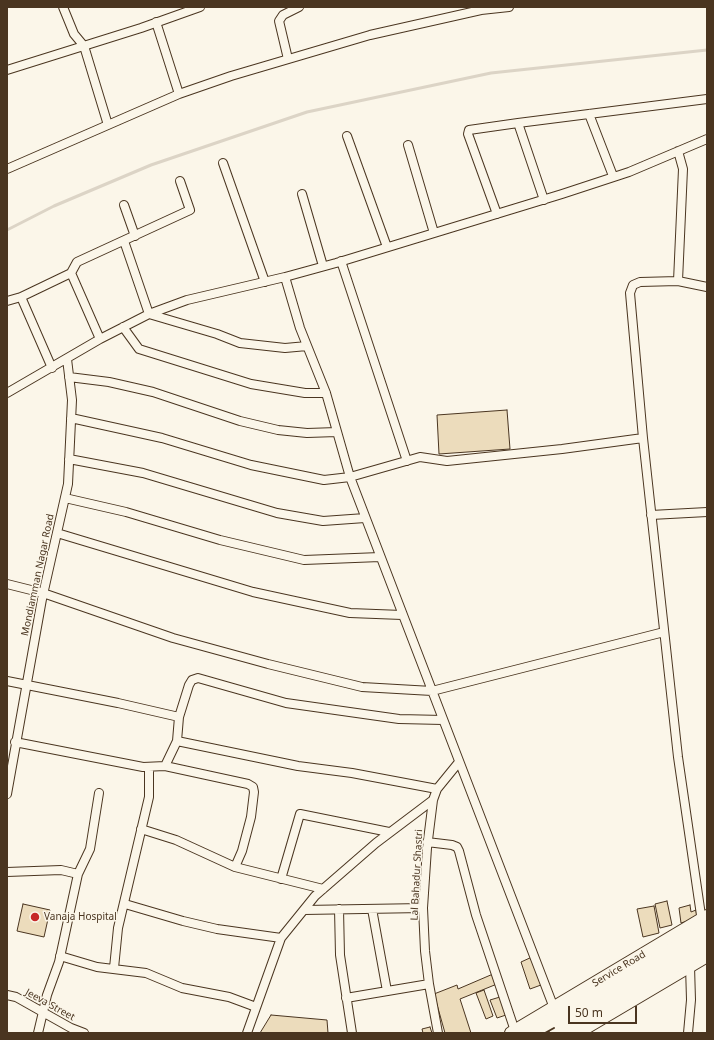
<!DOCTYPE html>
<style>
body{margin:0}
#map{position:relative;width:714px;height:1040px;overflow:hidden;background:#fbf6e9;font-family:"Noto Sans",sans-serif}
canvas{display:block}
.frame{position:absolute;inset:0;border:8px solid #4a3520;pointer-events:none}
.scale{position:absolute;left:568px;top:1006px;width:69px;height:18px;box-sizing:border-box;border:2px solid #4a3520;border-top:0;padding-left:5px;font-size:12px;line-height:14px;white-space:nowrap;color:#4a3520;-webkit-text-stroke:3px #fbf6e9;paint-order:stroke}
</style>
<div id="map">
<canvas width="714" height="1040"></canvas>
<div class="frame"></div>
<div class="scale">50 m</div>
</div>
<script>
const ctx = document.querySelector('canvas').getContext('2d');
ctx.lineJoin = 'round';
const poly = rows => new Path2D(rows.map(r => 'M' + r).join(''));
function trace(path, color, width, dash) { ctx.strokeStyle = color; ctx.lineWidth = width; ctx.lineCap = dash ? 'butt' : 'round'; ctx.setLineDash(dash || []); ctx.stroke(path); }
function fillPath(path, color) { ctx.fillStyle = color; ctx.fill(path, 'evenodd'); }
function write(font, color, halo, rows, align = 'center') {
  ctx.font = font + ' "Noto Sans",sans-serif'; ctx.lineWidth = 3; ctx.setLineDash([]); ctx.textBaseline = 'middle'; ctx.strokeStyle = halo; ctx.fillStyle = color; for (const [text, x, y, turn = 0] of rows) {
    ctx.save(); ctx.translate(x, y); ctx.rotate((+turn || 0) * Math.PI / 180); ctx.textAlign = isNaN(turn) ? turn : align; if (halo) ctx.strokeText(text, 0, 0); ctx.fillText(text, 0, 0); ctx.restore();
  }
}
const stream = poly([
 [7,230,54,206,151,165,307,112,491,73,707,50]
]);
const building = poly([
 [507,410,510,449,439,454,437,415,507,410],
 [667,901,672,925,660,928,655,904,667,901],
 [23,904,50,910,44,937,17,931,23,904],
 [690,905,691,912,696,910,697,918,681,923,679,908,690,905],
 [654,906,659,933,643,937,637,909,654,906],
 [532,957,541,985,530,989,521,962,532,957],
 [493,974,497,984,460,999,471,1033,445,1033,434,994,457,985,458,989,493,974],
 [484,990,493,1016,486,1019,476,993,484,990],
 [500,997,506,1015,497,1018,490,1000,500,997],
 [271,1015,327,1020,328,1033,260,1033,271,1015],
 [430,1027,432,1033,423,1033,422,1029,430,1027]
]);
const street = poly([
 [63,7,74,34,84,46,108,125],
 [156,22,179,94],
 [288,59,279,21,283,15,299,7],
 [7,70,141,28,200,7],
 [589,114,613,176],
 [518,123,544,200],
 [347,136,387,247],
 [408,145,434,233],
 [223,163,265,282],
 [7,169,179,94,231,76,370,35,481,10,509,7],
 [302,194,323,266],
 [124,205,135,236],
 [497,214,468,134,469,130,518,123,707,99],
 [124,241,149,314,217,334,240,343,285,348,307,346],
 [341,261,407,461],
 [71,273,100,339],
 [285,277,300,328,326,393,350,477,554,1008],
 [678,281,683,169,678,151],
 [21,297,52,368],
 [7,301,21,297,71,273,77,262,190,210,180,181],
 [123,327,139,349,251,384,305,393,326,393],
 [69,377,109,382,153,392,240,421,278,430,307,433,337,432],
 [7,393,100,339,149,314,187,300,285,277,336,263,562,194,629,172,707,139],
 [71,418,162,438,251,465,324,480,350,477,420,457,447,461,562,449,643,438],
 [69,459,143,473,277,513,323,521,365,518],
 [65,498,126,512,220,540,304,560,380,557],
 [651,515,707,512],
 [57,533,253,592,350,613,402,615],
 [7,584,43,593,173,638,268,664,362,687,432,691,664,632],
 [7,681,118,703,179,717],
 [177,741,298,766,352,773,437,789],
 [15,742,143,767,165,766,177,741,179,717,189,685,192,680,198,678,286,703,399,719,443,720],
 [165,766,248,784,253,787,254,792,251,817,242,851,235,867],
 [7,794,42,599,68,484,72,400,67,359],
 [141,829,176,840,235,867,323,889],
 [427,842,452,845,457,847,459,851,476,915,515,1031],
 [7,872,61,870,78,874],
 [281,879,300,814,389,832],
 [125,904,183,921,217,929,281,938],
 [339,909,340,955,352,1033],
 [372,909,387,991],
 [304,910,423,908],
 [702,922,678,757,643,438,630,293,633,285,640,282,678,281,707,287],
 [60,956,97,967,146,973,182,988,229,997,256,1007],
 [114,968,118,928,149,797,149,767],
 [7,995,16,997,71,1028,84,1033],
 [346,998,429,984],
 [38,1033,47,995,59,962,78,874,90,849,99,793],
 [247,1033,281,938,315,896,376,843,433,800],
 [438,1033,429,984,425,951,423,908,427,848,433,800,437,789,459,762],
 [688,1033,691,1000,690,966]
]);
const secondary = poly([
 [511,1033,707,916],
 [577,1033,707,956]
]);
const highway = poly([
 [531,1033,707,930],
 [557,1033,707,946]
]);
const wall = poly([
 [545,1033,554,1028]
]);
const markers = [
 [35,917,5,"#c62828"]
];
const streetNames = [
 ["Mondiamman Nagar Road",38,575,-78],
 ["Lal Bahadur Shastri",417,875,-87],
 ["Service Road",619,969,-31],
 ["Jeeva Street",50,1005,29]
];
const poiNames = [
 ["Vanaja Hospital",44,917]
];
trace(stream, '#dcd4c6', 3);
fillPath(building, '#ecdcbc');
trace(building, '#4a3520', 1);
trace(street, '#4a3520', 10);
trace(secondary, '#4a3520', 14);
trace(highway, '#4a3520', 16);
trace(street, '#fbf6e9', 8);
trace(secondary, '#fbf6e9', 12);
trace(highway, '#fbf6e9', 15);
trace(wall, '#4a3520', 2);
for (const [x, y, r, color] of markers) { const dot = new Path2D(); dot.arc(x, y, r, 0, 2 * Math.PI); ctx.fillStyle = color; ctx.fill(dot); trace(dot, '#fbf6e9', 1.5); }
write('10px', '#4a3520', '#fbf6e9', streetNames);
write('10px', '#4a3520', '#fbf6e9', poiNames, 'left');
</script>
